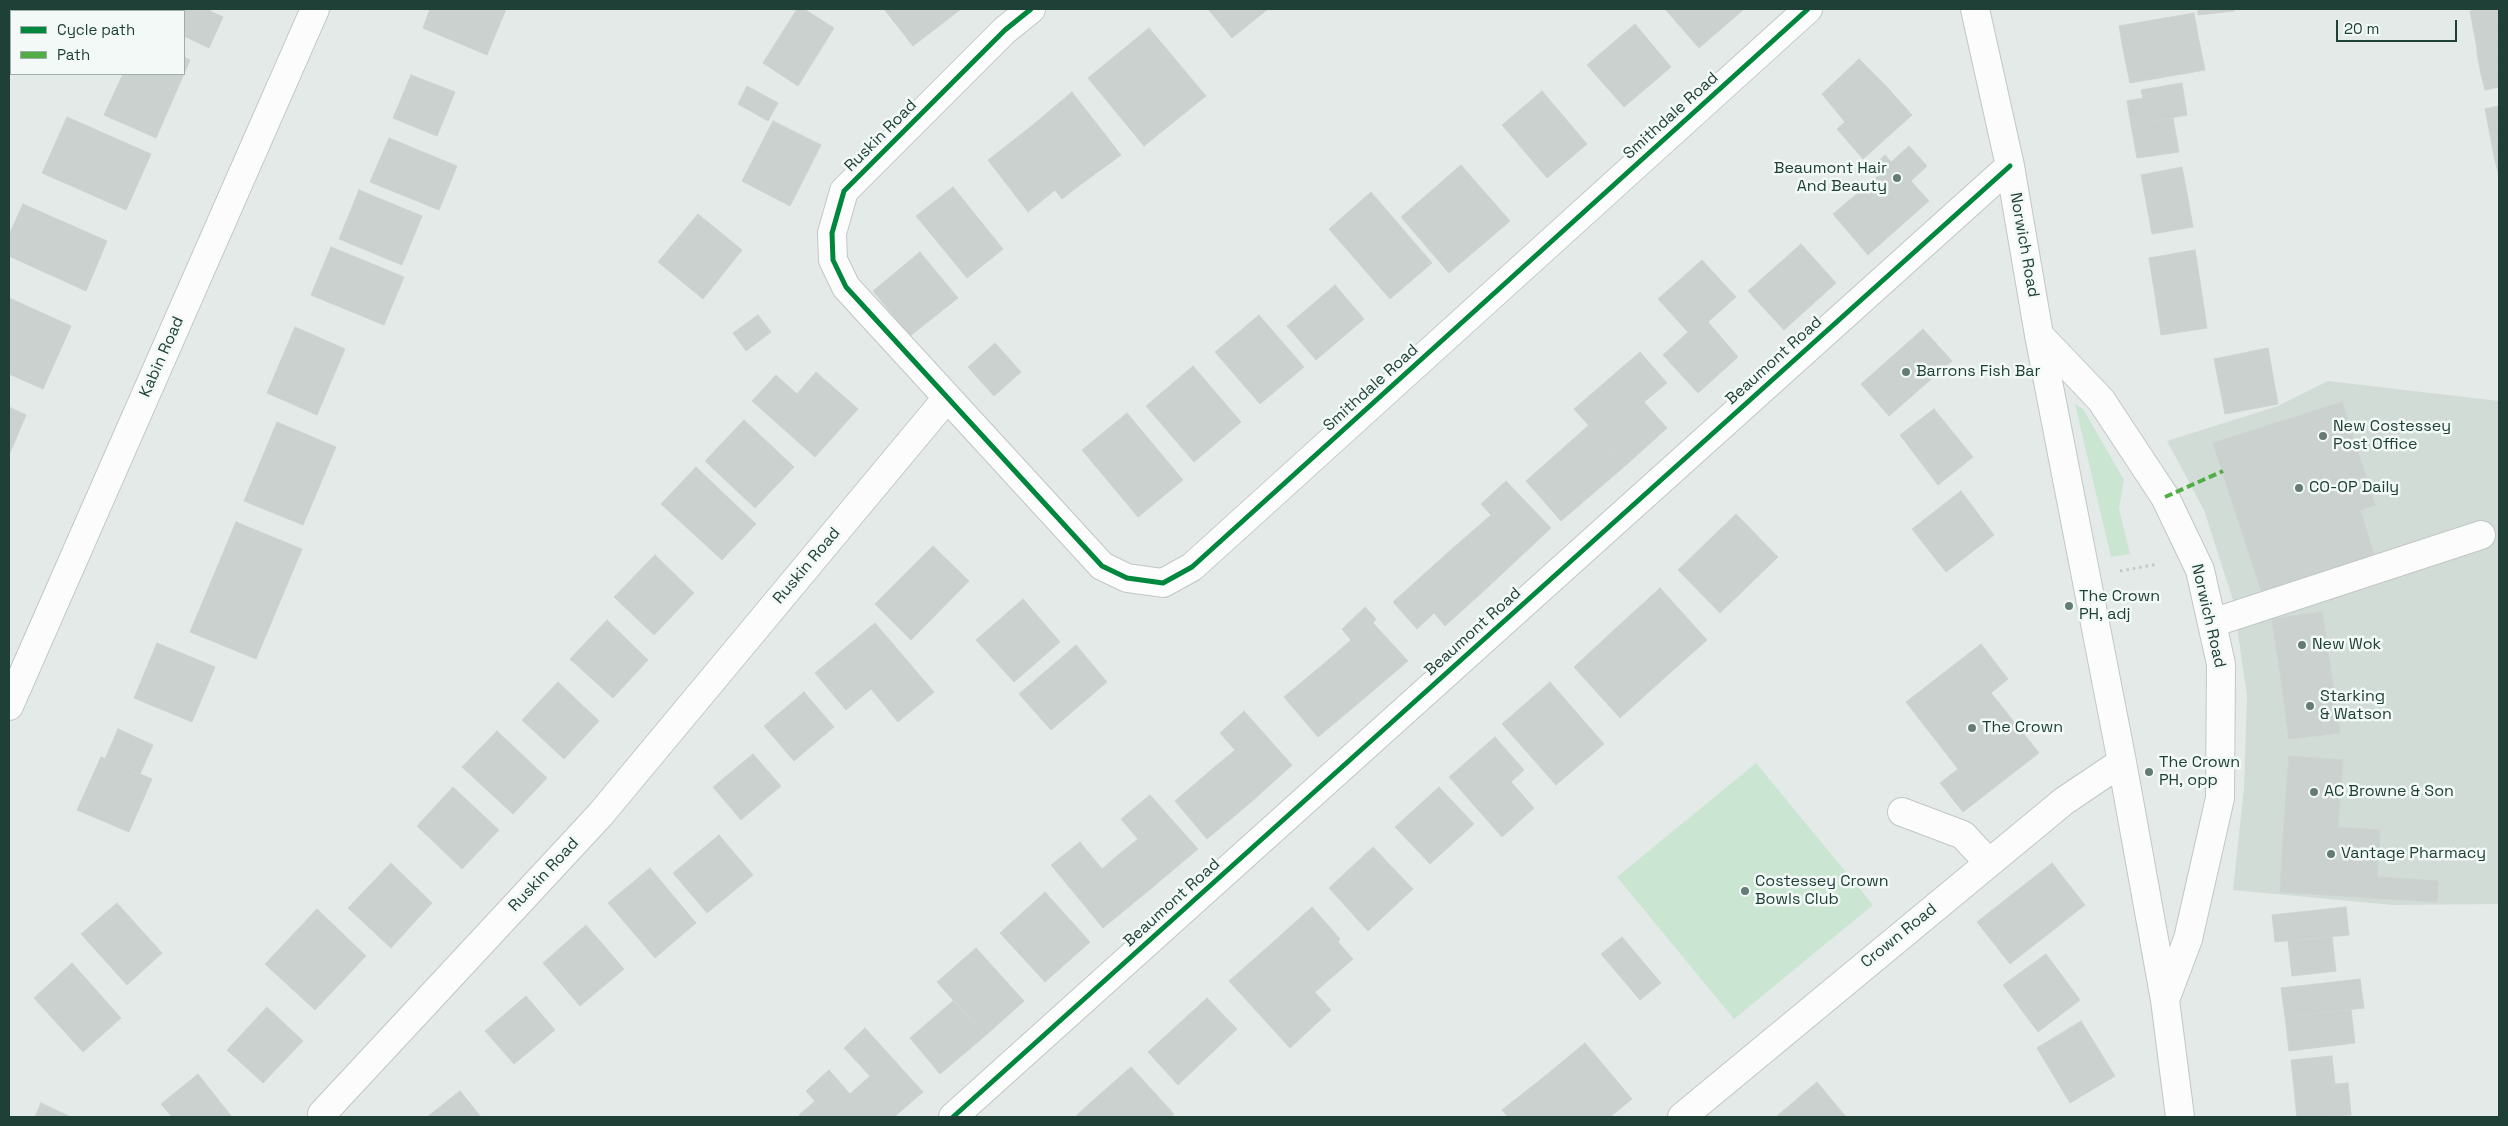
<!DOCTYPE html>
<style>
body{margin:0}
#map{position:relative;width:2508px;height:1126px;overflow:hidden;background:#e4eae7;font-family:"Space Grotesk",sans-serif}
canvas{display:block}
.frame{position:absolute;inset:0;border:10px solid #1f4037;pointer-events:none}
.legend{position:absolute;left:10px;top:10px;width:175px;height:65px;box-sizing:border-box;background:#f2f9f6;border:1px solid #9eafaa;margin:0;padding:6px 9px;list-style:none;font-size:15px;color:#1f4037}
.legend li{display:flex;align-items:center;gap:10px;height:25px}
.legend b{width:25px;border:1px solid #9eafaa}
.scale{position:absolute;left:2336px;top:20px;width:121px;height:22px;box-sizing:border-box;border:2px solid #1f4037;border-top:0;padding-left:6px;font-size:15px;line-height:18px;white-space:nowrap;color:#1f4037;-webkit-text-stroke:4px #f2f9f6;paint-order:stroke}
</style>
<div id="map">
<canvas width="2508" height="1126"></canvas>
<div class="frame"></div>
<ul class="legend">
<li><b style="height:6px;background:#00873e"></b>Cycle path</li>
<li><b style="height:6px;background:#52ad45"></b>Path</li>
</ul>
<div class="scale">20 m</div>
</div>
<script>
const ctx = document.querySelector('canvas').getContext('2d');
ctx.lineJoin = 'round';
function fillPath(path, color) { ctx.fillStyle = color; ctx.fill(path, 'evenodd'); }
const poly = rows => new Path2D(rows.map(r => 'M' + r).join(''));
function trace(path, color, width, dash) { ctx.strokeStyle = color; ctx.lineWidth = width; ctx.lineCap = dash ? 'butt' : 'round'; ctx.setLineDash(dash || []); ctx.stroke(path); }
function write(font, color, halo, rows, align = 'center') {
  ctx.font = font + ' "Space Grotesk",sans-serif'; ctx.lineWidth = 5; ctx.setLineDash([]); ctx.textBaseline = 'middle'; ctx.strokeStyle = halo; ctx.fillStyle = color; for (const [text, x, y, turn = 0] of rows) {
    ctx.save(); ctx.translate(x, y); ctx.rotate((+turn || 0) * Math.PI / 180); ctx.textAlign = isNaN(turn) ? turn : align; if (halo) ctx.strokeText(text, 0, 0); ctx.fillText(text, 0, 0); ctx.restore();
  }
}
const built = poly([
 [2328,381,2499,401,2499,904,2393,905,2233,890,2244,788,2247,696,2233,600,2204,510,2167,441,2278,406]
]);
const green = poly([
 [2075,404,2083,409,2124,480,2119,509,2130,554,2111,557],
 [1756,763,1873,905,1734,1019,1617,877]
]);
const building = poly([
 [114,9,211,9,210,11,223,17,209,48,184,36,184,11,113,11,114,9],
 [430,9,506,9,487,55,423,28,430,9],
 [797,9,804,9,834,28,798,86,763,63,797,9],
 [884,9,961,9,913,46,884,9],
 [1208,9,1268,9,1232,38,1208,9],
 [1665,9,1742,9,1743,10,1699,48,1665,9],
 [2198,9,2234,9,2234,11,2198,15,2198,9],
 [2485,9,2499,9,2499,22,2473,27,2470,11,2485,9],
 [2194,13,2198,36,2123,49,2119,26,2194,13],
 [2499,22,2499,39,2476,43,2473,27,2499,22],
 [1635,24,1671,67,1624,107,1587,65,1635,24],
 [1149,28,1206,96,1144,146,1088,78,1149,28],
 [2198,36,2205,70,2130,83,2123,49,2198,36],
 [2499,39,2499,55,2478,59,2476,43,2499,39],
 [2499,55,2499,71,2481,74,2478,59,2499,55],
 [184,57,190,60,156,138,104,115,123,74,184,74,184,57],
 [1859,59,1886,86,1845,122,1822,94,1859,59],
 [2499,71,2499,87,2485,90,2481,74,2499,71],
 [411,75,455,92,437,136,393,118,411,75],
 [2182,83,2187,115,2131,125,2127,101,2143,98,2141,90,2182,83],
 [747,86,778,103,768,121,738,104,747,86],
 [1886,86,1912,115,1863,159,1837,129,1886,86],
 [1542,91,1587,144,1547,178,1502,125,1542,91],
 [1072,92,1121,155,1076,188,1028,129,1072,92],
 [2499,106,2499,122,2488,124,2485,109,2499,106],
 [67,117,151,154,126,210,42,173,67,117],
 [2173,118,2179,152,2137,158,2131,125,2173,118],
 [773,121,821,145,790,206,742,181,773,121],
 [2499,122,2499,139,2491,140,2488,124,2499,122],
 [1028,129,1076,188,1062,199,1055,190,1028,212,988,160,1028,129],
 [389,138,457,166,439,210,370,182,389,138],
 [2499,139,2499,155,2494,156,2491,140,2499,139],
 [1909,146,1927,166,1911,181,1929,201,1913,215,1871,168,1885,155,1891,162,1909,146],
 [2499,155,2499,172,2498,172,2494,156,2499,155],
 [1461,165,1510,221,1449,273,1401,217,1461,165],
 [2182,167,2187,193,2146,201,2141,175,2182,167],
 [1878,176,1913,215,1868,255,1833,214,1878,176],
 [953,187,1003,249,967,278,916,216,953,187],
 [359,190,422,216,402,265,339,239,359,190],
 [1371,192,1432,263,1390,299,1329,229,1371,192],
 [2187,193,2193,227,2152,234,2146,201,2187,193],
 [23,204,107,241,86,291,9,256,9,235,23,204],
 [698,214,742,250,703,299,658,262,698,214],
 [1801,244,1836,283,1784,330,1748,291,1801,244],
 [331,247,404,277,384,325,311,295,331,247],
 [2195,250,2201,288,2155,295,2149,258,2195,250],
 [920,252,958,298,910,336,873,291,920,252],
 [1702,260,1736,297,1708,322,1738,357,1698,393,1663,355,1688,332,1658,299,1702,260],
 [1335,285,1364,319,1316,360,1287,326,1335,285],
 [2201,288,2207,328,2161,335,2155,295,2201,288],
 [9,298,71,326,43,389,9,374,9,298],
 [758,315,771,332,746,351,733,333,758,315],
 [1259,315,1304,367,1260,404,1215,352,1259,315],
 [295,327,345,349,317,415,267,393,295,327],
 [1923,329,1952,361,1889,416,1861,384,1923,329],
 [995,343,1021,372,994,396,968,367,995,343],
 [2268,348,2278,404,2225,414,2214,359,2268,348],
 [1640,352,1667,383,1644,402,1667,428,1625,466,1574,409,1640,352],
 [1193,366,1241,422,1194,462,1146,406,1193,366],
 [816,372,858,409,815,457,752,401,776,375,797,394,816,372],
 [2342,402,2375,505,2360,510,2375,557,2262,593,2213,443,2342,402],
 [9,407,26,415,9,455,9,407],
 [1934,409,1973,457,1938,485,1900,435,1934,409],
 [1127,413,1183,480,1138,517,1082,450,1127,413],
 [744,420,794,467,755,508,705,461,744,420],
 [277,422,336,447,303,525,244,501,277,422],
 [1589,425,1625,466,1561,521,1526,481,1589,425],
 [696,467,756,524,722,560,661,504,696,467],
 [1506,481,1551,528,1488,587,1453,548,1491,515,1481,504,1506,481],
 [1961,491,1994,535,1946,572,1912,529,1961,491],
 [1736,514,1778,557,1720,613,1678,570,1736,514],
 [236,522,302,549,256,659,190,632,236,522],
 [933,546,969,581,911,640,875,604,933,546],
 [1453,548,1488,587,1445,626,1434,613,1417,629,1393,602,1453,548],
 [655,555,694,593,654,635,614,597,655,555],
 [1660,588,1707,640,1661,681,1614,630,1660,588],
 [1023,599,1060,642,1014,682,976,640,1023,599],
 [1365,607,1376,619,1373,623,1408,661,1361,701,1327,661,1351,640,1342,629,1365,607],
 [2322,612,2331,672,2281,679,2272,619,2322,612],
 [607,620,648,660,613,698,570,659,607,620],
 [875,623,934,692,898,722,871,689,846,710,815,673,875,623],
 [1614,630,1661,681,1620,718,1574,667,1614,630],
 [157,643,215,667,192,722,134,698,157,643],
 [1981,644,2008,679,1991,693,2039,753,1963,812,1940,783,1958,769,1906,702,1981,644],
 [1076,645,1107,682,1051,730,1019,694,1076,645],
 [1327,661,1361,701,1318,737,1284,697,1327,661],
 [2331,672,2340,733,2289,739,2281,679,2331,672],
 [558,682,599,721,564,759,522,720,558,682],
 [1550,682,1604,744,1556,785,1502,724,1550,682],
 [804,692,834,727,794,761,764,726,804,692],
 [1244,711,1292,765,1250,803,1217,765,1235,750,1220,733,1244,711],
 [118,729,153,745,140,774,105,759,118,729],
 [497,731,547,778,513,814,462,767,497,731],
 [1495,737,1524,770,1511,782,1534,808,1502,837,1449,777,1495,737],
 [753,754,781,786,741,820,713,787,753,754],
 [2289,756,2343,760,2338,828,2284,824,2289,756],
 [101,757,152,779,129,832,77,810,101,757],
 [1217,765,1250,803,1207,839,1175,801,1217,765],
 [453,787,499,830,462,869,417,826,453,787],
 [1439,787,1474,824,1430,864,1395,827,1439,787],
 [1150,795,1198,849,1148,891,1118,855,1138,839,1121,819,1150,795],
 [2284,824,2380,830,2377,877,2438,881,2437,902,2280,892,2284,824],
 [719,835,753,875,707,913,673,873,719,835],
 [1080,842,1102,869,1118,855,1148,891,1103,928,1051,865,1080,842],
 [1373,847,1413,889,1368,931,1329,888,1373,847],
 [391,863,432,903,391,948,348,908,391,863],
 [2052,863,2085,905,2010,964,1977,922,2052,863],
 [650,868,696,923,655,958,608,903,650,868],
 [1045,892,1090,942,1045,982,1000,933,1045,892],
 [117,903,162,953,127,985,81,934,117,903],
 [1312,907,1340,939,1338,942,1353,959,1315,992,1271,944,1312,907],
 [2346,907,2349,935,2275,942,2272,915,2346,907],
 [317,909,366,956,315,1010,265,964,317,909],
 [586,925,624,969,580,1006,543,963,586,925],
 [1622,937,1661,983,1640,1000,1601,954,1622,937],
 [2332,937,2336,971,2292,976,2288,941,2332,937],
 [1271,944,1331,1010,1290,1048,1229,981,1271,944],
 [976,948,1024,1001,985,1036,937,982,976,948],
 [2046,954,2080,1000,2038,1032,2003,985,2046,954],
 [72,963,121,1018,83,1052,34,998,72,963],
 [2360,979,2364,1008,2285,1017,2281,988,2360,979],
 [526,996,555,1030,514,1064,485,1031,526,996],
 [1207,998,1237,1029,1178,1085,1148,1052,1207,998],
 [954,1000,985,1036,940,1074,910,1038,954,1000],
 [267,1007,303,1041,263,1083,227,1050,267,1007],
 [2351,1010,2355,1043,2289,1051,2285,1017,2351,1010],
 [2081,1021,2115,1076,2070,1103,2037,1048,2081,1021],
 [865,1028,923,1092,894,1117,870,1117,850,1094,870,1076,844,1048,865,1028],
 [1585,1043,1632,1099,1610,1117,1579,1117,1545,1076,1585,1043],
 [2332,1056,2335,1084,2294,1088,2291,1060,2332,1056],
 [1131,1067,1174,1114,1170,1117,1102,1117,1090,1103,1131,1067],
 [829,1070,850,1094,870,1117,801,1117,799,1115,815,1101,806,1091,829,1070],
 [198,1074,232,1117,172,1117,161,1104,198,1074],
 [1545,1076,1579,1117,1508,1117,1502,1110,1545,1076],
 [1817,1082,1846,1117,1778,1117,1777,1116,1817,1082],
 [2348,1083,2351,1115,2297,1117,2294,1088,2348,1083],
 [460,1091,481,1117,427,1117,460,1091],
 [41,1103,71,1117,35,1117,41,1103],
 [1090,1103,1102,1117,1075,1117,1090,1103]
]);
const path = poly([
 [2120,571,2158,564]
]);
const minor = poly([
 [1031,9,1005,30,844,191,832,233,833,260,846,287,1102,566,1127,578,1163,583,1192,567,1808,9],
 [1975,9,2010,166,2039,335,2122,762,2165,1000,2180,1117],
 [2039,335,2101,400,2165,497,2200,570,2221,664,2220,798,2188,939,2165,1000],
 [2212,623,2481,535],
 [9,706,315,9],
 [1902,812,1963,835,1989,863],
 [322,1114,600,815,947,398],
 [953,1117,2010,166],
 [1682,1117,2064,801,2122,762]
]);
const quiet = poly([
 [2165,497,2223,471]
]);
const cycleway = poly([
 [1031,9,1005,30,844,191,832,233,833,260,846,287,1102,566,1127,578,1163,583,1192,567,1808,9],
 [953,1117,2010,166]
]);
const markers = [
 [1897,178,5,"#647c75"],
 [1906,372,5,"#647c75"],
 [2323,436,5,"#647c75"],
 [2299,488,5,"#647c75"],
 [2069,606,5,"#647c75"],
 [2302,645,5,"#647c75"],
 [2310,706,5,"#647c75"],
 [1972,728,5,"#647c75"],
 [2149,772,5,"#647c75"],
 [2314,792,5,"#647c75"],
 [2331,854,5,"#647c75"],
 [1745,891,5,"#647c75"]
];
const streetNames = [
 ["Smithdale Road",1671,116,-42],
 ["Ruskin Road",881,136,-45],
 ["Norwich Road",2024,245,80],
 ["Kabin Road",162,357,-66],
 ["Beaumont Road",1774,361,-42],
 ["Smithdale Road",1371,388,-42],
 ["Ruskin Road",807,566,-50],
 ["Norwich Road",2208,616,77],
 ["Beaumont Road",1473,632,-42],
 ["Ruskin Road",544,875,-47],
 ["Beaumont Road",1172,903,-42],
 ["Crown Road",1899,936,-39]
];
const poiNames = [
 ["Beaumont Hair",1887,169,"right"],
 ["And Beauty",1887,187,"right"],
 ["Barrons Fish Bar",1916,372],
 ["New Costessey",2333,427],
 ["Post Office",2333,445],
 ["CO-OP Daily",2309,488],
 ["The Crown",2079,597],
 ["PH, adj",2079,615],
 ["New Wok",2312,645],
 ["Starking",2320,697],
 ["& Watson",2320,715],
 ["The Crown",1982,728],
 ["The Crown",2159,763],
 ["PH, opp",2159,781],
 ["AC Browne & Son",2324,792],
 ["Vantage Pharmacy",2341,854],
 ["Costessey Crown",1755,882],
 ["Bowls Club",1755,900]
];
fillPath(built, '#d1dcd7');
fillPath(green, '#cbe5d3');
fillPath(building, '#cad1cf');
trace(building, '#cdd3d0', 1);
trace(minor, '#c1c7c4', 30);
trace(path, '#c0cac7', 3, [2.5, 4]);
trace(minor, '#fbfcfb', 28);
trace(quiet, '#52ad45', 4, [8, 4]);
trace(cycleway, '#00873e', 5);
for (const [x, y, r, color] of markers) { const dot = new Path2D(); dot.arc(x, y, r, 0, 2 * Math.PI); ctx.fillStyle = color; ctx.fill(dot); trace(dot, '#f2f9f6', 2); }
write('16px', '#1f4037', '#f2f9f6', streetNames);
write('16px', '#1f4037', '#f2f9f6', poiNames, 'left');
</script>
